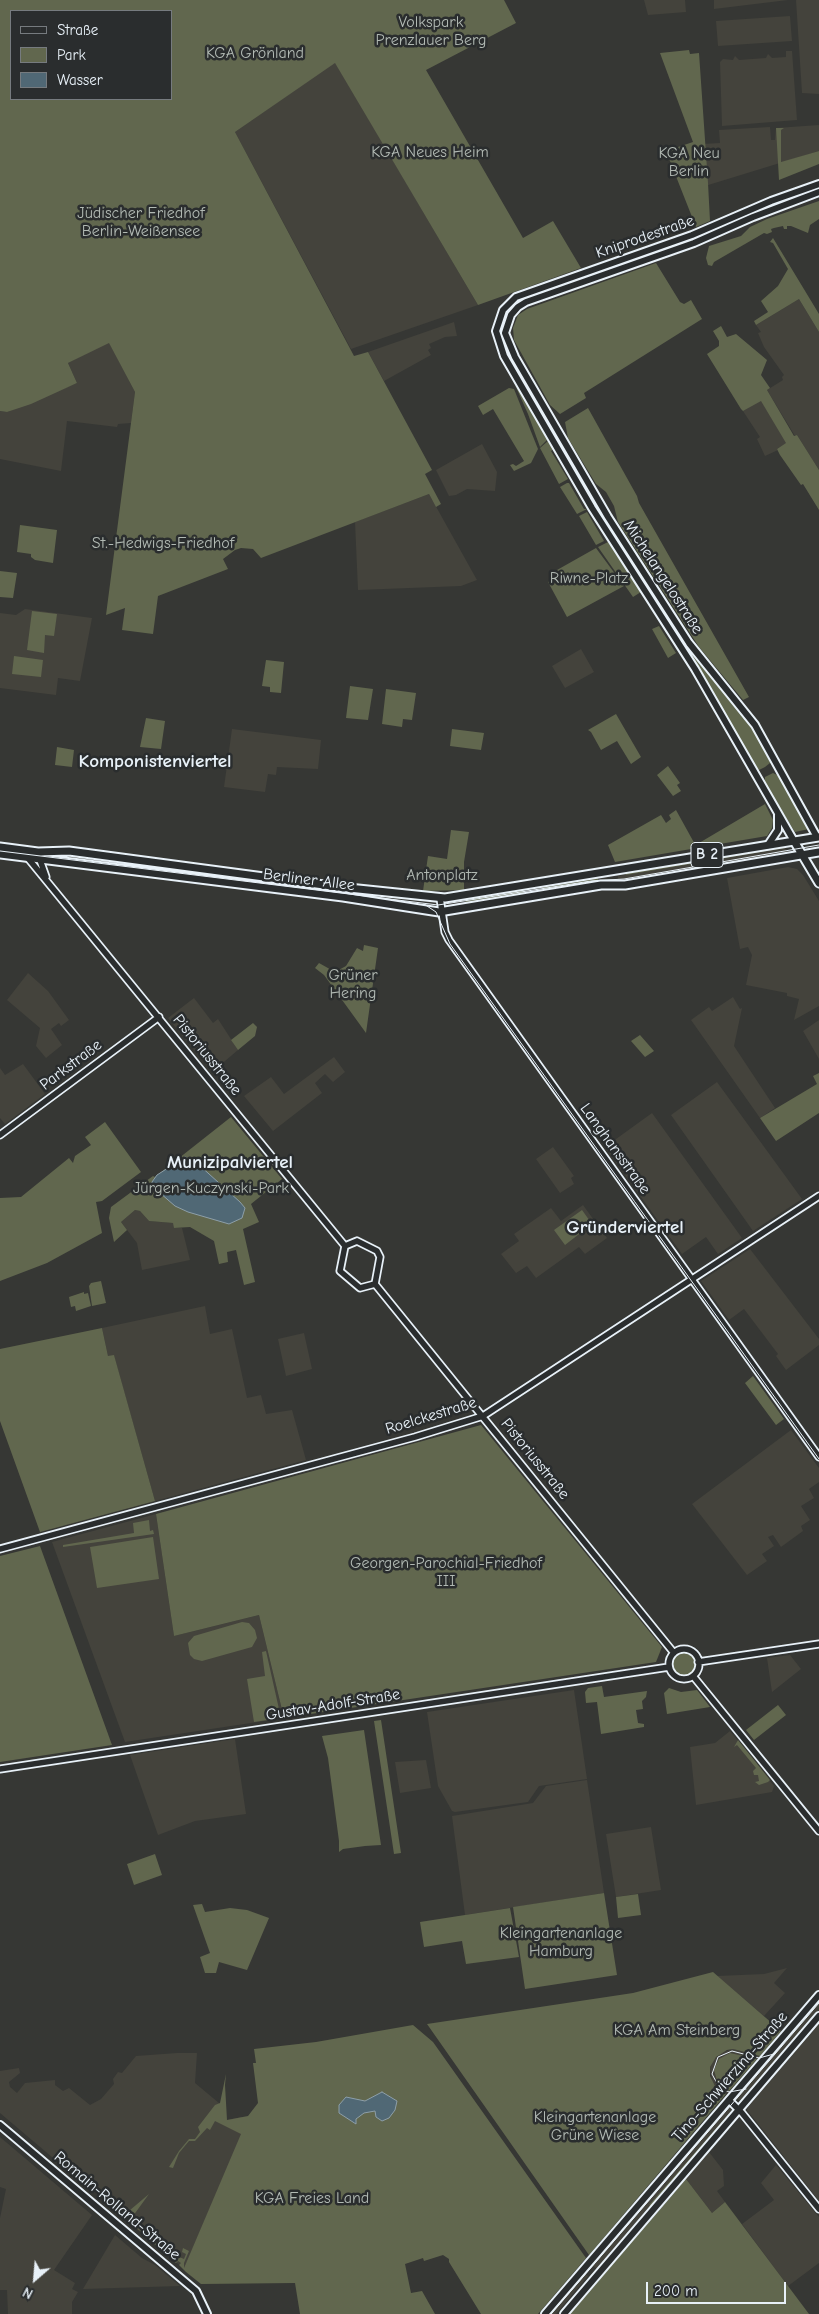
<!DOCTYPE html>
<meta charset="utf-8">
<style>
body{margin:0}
#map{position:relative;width:819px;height:2314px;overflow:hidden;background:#363734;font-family:"Comic Neue",sans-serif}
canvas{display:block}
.legend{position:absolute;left:10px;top:10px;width:162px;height:90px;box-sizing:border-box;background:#2a2d2e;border:1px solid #767b7f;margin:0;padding:6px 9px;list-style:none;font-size:15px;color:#e8f1f8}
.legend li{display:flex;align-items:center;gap:10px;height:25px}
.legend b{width:25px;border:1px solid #767b7f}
.north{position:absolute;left:10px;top:2254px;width:50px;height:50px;-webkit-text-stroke:4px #2a2d2e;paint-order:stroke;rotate:207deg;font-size:14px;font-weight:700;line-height:20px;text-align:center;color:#e8f1f8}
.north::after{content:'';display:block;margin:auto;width:18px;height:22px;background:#e8f1f8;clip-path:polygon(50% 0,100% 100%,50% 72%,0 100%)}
.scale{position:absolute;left:646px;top:2282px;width:140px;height:22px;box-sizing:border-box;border:2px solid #e8f1f8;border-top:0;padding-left:6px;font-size:15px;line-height:18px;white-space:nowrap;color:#e8f1f8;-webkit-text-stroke:4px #2a2d2e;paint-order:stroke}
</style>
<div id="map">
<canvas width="819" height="2314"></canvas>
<ul class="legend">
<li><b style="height:6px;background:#2a2d2e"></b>Straße</li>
<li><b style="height:14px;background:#61674e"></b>Park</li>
<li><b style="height:14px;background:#506875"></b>Wasser</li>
</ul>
<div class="north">N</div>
<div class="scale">200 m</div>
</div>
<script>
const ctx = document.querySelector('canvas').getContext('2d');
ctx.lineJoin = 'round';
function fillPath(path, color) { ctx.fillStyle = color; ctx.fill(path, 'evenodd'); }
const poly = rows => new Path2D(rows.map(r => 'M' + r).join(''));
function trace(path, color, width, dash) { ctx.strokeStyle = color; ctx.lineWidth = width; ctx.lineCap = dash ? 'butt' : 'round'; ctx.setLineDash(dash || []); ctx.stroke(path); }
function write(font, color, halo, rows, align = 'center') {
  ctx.font = font + ' "Comic Neue",sans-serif'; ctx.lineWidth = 5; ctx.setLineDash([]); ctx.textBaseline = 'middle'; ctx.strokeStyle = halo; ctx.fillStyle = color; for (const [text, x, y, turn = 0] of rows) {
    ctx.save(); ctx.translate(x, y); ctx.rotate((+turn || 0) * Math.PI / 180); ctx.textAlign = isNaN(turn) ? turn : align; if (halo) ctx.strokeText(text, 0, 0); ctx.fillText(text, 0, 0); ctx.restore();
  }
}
const built = poly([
 [644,0,685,0,686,12,648,15],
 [714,0,788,0,714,9],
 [796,0,819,0,819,94,802,93],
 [790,16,792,41,718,46,716,21],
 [786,51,792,51,797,120,722,126,720,62,723,59,733,60,735,56,739,60,766,58,768,54,772,58,786,57],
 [335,62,478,305,351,349,235,132],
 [819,125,819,151,705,186,702,144,720,143,719,130,770,127,771,140,775,140,776,128],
 [799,299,819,332,819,470,797,435,795,436,767,390,783,380,782,377,784,375,764,347,758,333,761,332,756,325],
 [454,322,457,336,445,337,429,344,431,348,428,350,431,355,384,381,368,352],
 [109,342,135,392,131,423,118,424,117,427,67,421,61,471,0,459,0,411,7,412,77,383,68,363],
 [761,400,787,443,777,449,778,450,765,456,757,439,760,437,743,411],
 [482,444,497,472,495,491,467,489,456,495,449,496,436,470],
 [429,494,477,580,461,586,358,590,355,522],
 [25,609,92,618,80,681,58,678,56,695,0,688,0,613,16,615],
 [581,649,594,672,565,688,552,666],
 [232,729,321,740,318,769,277,767,276,775,268,774,265,792,224,787],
 [785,848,787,852,618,880,618,876],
 [69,855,158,866,158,871,69,859],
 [788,867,797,869,803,875,819,901,819,1006,794,1020,799,999,787,996,787,993,746,985,752,955,748,947,740,949,727,878],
 [28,973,48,991,69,1020,61,1026,59,1023,51,1029,62,1045,46,1058,36,1046,40,1028,7,1000],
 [733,997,740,1009,742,1008,734,1046,775,1108,760,1118,691,1020,709,1007,712,1011],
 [194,998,213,1023,218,1019,238,1050,212,1072,168,1018],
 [819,1020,819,1059,803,1031],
 [334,1057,345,1072,333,1082,325,1074,315,1083,322,1093,273,1131,244,1096,271,1077,284,1094],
 [23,1064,45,1094,5,1124,0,1118,0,1068,5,1075],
 [717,1082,802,1199,753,1231,671,1115],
 [652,1113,742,1238,718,1254,706,1237,682,1254,605,1147],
 [553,1147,574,1176,571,1178,574,1184,560,1193,536,1159],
 [583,1205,607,1238,585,1254,579,1247,536,1278,527,1266,516,1273,501,1254,519,1241,514,1234,551,1208,561,1221],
 [135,1210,140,1211,149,1221,174,1223,174,1228,182,1228,190,1260,142,1270,137,1243,121,1222],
 [750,1249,819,1339,819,1345,786,1370,776,1356,778,1354,744,1309,729,1320,701,1281],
 [205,1306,210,1334,232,1329,247,1398,261,1395,266,1414,292,1410,306,1460,155,1501,114,1356,108,1356,102,1328],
 [304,1333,312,1369,286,1376,278,1339],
 [791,1430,819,1468,819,1482,809,1489,814,1498,801,1506,810,1520,801,1526,803,1531,781,1547,773,1535,768,1537,774,1546,762,1554,767,1561,747,1575,692,1504],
 [156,1514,174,1636,259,1615,284,1718,125,1742,52,1542],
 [790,1655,801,1669,772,1692,767,1658],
 [574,1690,587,1779,539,1786,528,1802,455,1812,452,1811,438,1786,427,1712],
 [730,1731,774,1786,772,1792,696,1805,690,1747,715,1743],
 [235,1739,246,1814,195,1821,158,1835,130,1755],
 [426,1760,431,1788,400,1793,395,1762],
 [587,1780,604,1893,465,1915,452,1816,533,1803,546,1786],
 [651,1827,661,1890,616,1897,606,1834],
 [787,1968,774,1983,785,1993,764,2016,717,1976,764,1974],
 [819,1998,819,2013,779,2060,742,2102,734,2097],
 [819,2024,819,2201,747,2110,748,2107],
 [733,2049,760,2056,757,2059,742,2055,721,2087,729,2091,726,2094,712,2083,710,2067,713,2060,721,2053],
 [177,2053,197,2053,195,2083,219,2103,227,2120,242,2117,244,2129,184,2269,125,2219,119,2210,85,2181,72,2174,0,2113,0,2071,19,2068,20,2073,9,2082,10,2087,17,2093,25,2083,55,2080,55,2085,63,2091,69,2088,90,2105,101,2099,114,2084,113,2079,118,2072,122,2073,136,2056],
 [729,2106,733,2109,649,2205,652,2208,598,2270,591,2264],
 [0,2137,92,2215,54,2270,75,2283,72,2289,78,2292,72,2302,72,2314,8,2314,7,2290,0,2290,0,2218,6,2189,0,2187],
 [709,2152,723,2170,724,2186,717,2191,725,2202,712,2213,686,2179],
 [776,2165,819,2217,819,2263,788,2286,742,2224,774,2200,761,2183],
 [115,2235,142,2258,155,2265,180,2286,83,2289],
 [583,2273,588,2276,556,2314,548,2314]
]);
const green = poly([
 [0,0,504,0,516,23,426,70,523,238,553,221,581,268,478,305,335,63,235,132,354,356,368,352,432,470,425,474,441,504,436,507,429,494,261,558,253,549,241,548,235,550,223,559,228,569,158,596,153,634,122,630,125,608,106,615,135,392,109,343,68,363,77,383,31,404,7,412,0,411],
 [11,11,171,11,171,99,11,99],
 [689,50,690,54,699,53,708,183,710,221,696,227,666,151,693,142,660,53],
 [776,128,784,128,781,130,781,162,819,151,819,164,779,180],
 [819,201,819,219,810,225,808,233,791,226,787,226,787,229,784,229,783,226,774,228,771,229,772,232,767,234,764,233,714,262,712,266,708,265,706,258,709,246,741,236,750,227,767,219],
 [773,238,819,314,819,332,799,299,756,325,754,321,768,312,761,301,778,286,788,269,773,243,770,242],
 [676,243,676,245,516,305,506,318,503,334,499,330,503,316,510,305,518,299],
 [656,263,680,302,684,304,691,300,702,319,584,393,586,398,560,414,550,405,514,340,513,328,518,315,527,309],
 [721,326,727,337,736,334,767,360,761,375,770,388,767,390,794,436,797,435,819,470,819,510,803,484,801,485,780,455,777,449,786,443,761,401,743,411,741,409,707,354,719,346,719,341,713,331],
 [515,385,548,439,540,447,528,414],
 [509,388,514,389,538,449,531,463,514,471,510,465,513,464,516,466,524,461,493,409,483,415,478,406],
 [588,408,637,496,639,503,749,697,743,700,699,647,618,522,614,506,606,492,596,484,568,438,565,422],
 [549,440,554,449,551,451,568,479,559,484,540,448],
 [567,483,569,483,584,509,587,509,577,514,560,487],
 [587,512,604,541,596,545,579,516],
 [605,517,670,617,666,619,602,519],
 [20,525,57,530,53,563,35,560,31,557,31,554,17,552],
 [608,542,641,592,633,597,598,547],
 [596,548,624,586,567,617,548,582,558,576,557,570],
 [0,571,17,573,13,598,0,597],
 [32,611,57,614,54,636,45,635,44,653,27,650],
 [670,619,706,670,752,725,771,757,770,763,765,767,759,770,755,769,667,621],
 [659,626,676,653,668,658,652,629],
 [14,656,43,660,41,677,12,674],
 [266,660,284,662,281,693,270,692,270,687,262,686],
 [350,686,373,689,368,720,346,718],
 [386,689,416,693,412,720,403,719,402,727,382,724],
 [616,714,641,757,631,764,617,741,601,750,591,732,588,730],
 [146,718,165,721,161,749,140,747],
 [452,729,484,733,481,750,450,746],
 [57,747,74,750,72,767,55,765],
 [668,766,680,783,677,785,681,791,673,796,657,775],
 [773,773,779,776,809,829,795,832,765,784,765,777],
 [765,804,773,820,772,828,767,836,702,847,699,843],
 [676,810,697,848,615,862,608,845,661,815,666,823,671,819,669,815],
 [451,830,469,832,464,862,464,890,423,891,428,856,447,859],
 [783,845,785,848,626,875,625,873],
 [159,865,257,879,254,885,158,872],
 [602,875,598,877,598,882,544,891,542,887,542,885],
 [261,878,359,890,358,898,257,884],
 [524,888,525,896,463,906,466,903,465,899,460,899],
 [364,945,378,948,366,1033,324,975,315,968,319,963,335,972,346,966,357,948,363,951],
 [253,1023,257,1027,255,1036,238,1050,231,1040],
 [640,1035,654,1051,645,1057,631,1041],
 [819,1073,819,1113,776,1141,760,1118,817,1084,813,1076],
 [231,1117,282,1179,251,1204,259,1222,243,1229,255,1282,244,1285,236,1250,227,1252,228,1262,219,1264,214,1241,190,1227,174,1228,173,1223,149,1221,140,1211,135,1210,121,1222,127,1230,114,1242,109,1218,111,1207,153,1176,155,1177],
 [105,1122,141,1172,102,1201,96,1202,102,1233,47,1263,0,1281,0,1198,21,1197,69,1158,73,1163,75,1156,91,1145,85,1137],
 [582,1210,592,1224,565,1245,554,1230],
 [101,1281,106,1303,92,1306,89,1286,91,1283],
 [84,1292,84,1294,88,1293,91,1306,76,1311,75,1306,71,1307,69,1297],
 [102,1328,108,1356,114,1355,155,1501,40,1532,0,1421,0,1349],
 [753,1376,784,1419,776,1425,745,1383],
 [481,1425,662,1647,656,1662,284,1718,259,1615,174,1636,156,1514],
 [149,1520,150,1531,153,1530,154,1534,63,1547,63,1545,134,1533,133,1523],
 [153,1537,159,1579,97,1588,90,1547],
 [40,1546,112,1745,0,1762,0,1556],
 [242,1622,249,1623,255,1630,257,1638,252,1647,202,1661,194,1659,190,1655,188,1643,194,1636],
 [266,1651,281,1718,254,1722,247,1679,265,1676,262,1652],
 '672 1664a12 12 0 1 1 24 0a12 12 0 1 1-24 0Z',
 [602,1686,604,1697,647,1691,646,1697,642,1701,643,1709,636,1710,638,1723,644,1724,644,1727,601,1734,597,1702,586,1703,585,1692,588,1688],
 [669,1688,681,1692,697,1690,710,1707,667,1714,664,1693],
 [778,1705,786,1715,754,1740,746,1730],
 [381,1720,401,1853,394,1854,374,1721],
 [364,1730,381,1845,365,1846,343,1849,339,1852,339,1841,328,1758,322,1736],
 [738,1740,770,1780,768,1782,759,1785,755,1782,759,1781,758,1775,754,1775,753,1771,756,1768,737,1745,734,1747],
 [155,1854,162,1875,134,1885,127,1864],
 [604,1893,617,1975,525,1989,513,1907],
 [638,1894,641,1915,618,1918,616,1897],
 [202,1904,205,1912,230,1908,247,1910,269,1918,247,1970,219,1962,216,1973,205,1973,200,1957,210,1953,193,1905],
 [510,1908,519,1957,466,1964,462,1941,424,1947,420,1922],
 [713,1972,781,2031,760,2056,733,2049,727,2050,716,2057,710,2067,710,2076,715,2086,726,2094,589,2255,427,2024,633,1993],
 [413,2025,433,2042,586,2258,538,2314,481,2314,449,2262,449,2259,443,2255,424,2261,423,2258,405,2264,411,2293,422,2291,435,2314,300,2314,295,2283,201,2284,186,2272,179,2265,181,2263,178,2261,176,2263,152,2242,155,2236,163,2240,160,2239,158,2244,165,2251,184,2259,186,2254,182,2252,183,2248,189,2251,184,2263,184,2268,241,2134,215,2121,210,2130,207,2128,195,2141,189,2141,179,2153,173,2168,169,2167,179,2151,189,2139,195,2139,200,2132,198,2127,215,2105,220,2103,226,2074,225,2085,227,2120,248,2116,258,2103,253,2063,256,2063,254,2049,316,2042],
 [730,2053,757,2059,729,2091,718,2084,714,2070,719,2059],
 [733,2109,735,2111,652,2208,649,2205],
 [686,2179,712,2213,725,2202,809,2314,570,2314],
 [149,2194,133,2216,135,2218,133,2221,146,2232,149,2231,147,2237,123,2216]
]);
const water = poly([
 [185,1157,198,1164,240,1202,245,1208,242,1218,229,1224,188,1212,175,1206,152,1186,152,1182,157,1175,185,1157],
 [382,2092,397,2101,395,2110,389,2118,382,2121,376,2117,375,2111,364,2113,356,2119,356,2124,339,2113,339,2105,346,2097,365,2101,382,2092]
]);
const tertiary = poly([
 [27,857,345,1246],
 [39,857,46,877],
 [440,898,445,932,449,940,819,1457],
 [0,1135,159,1017],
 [357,1241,377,1251,380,1257,375,1284,360,1288,340,1271,345,1246,357,1241],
 [375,1284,674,1653],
 [0,1549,415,1437,483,1416,819,1196],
 '669 1664a15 15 0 1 1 30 0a15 15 0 1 1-30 0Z',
 [698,1662,819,1644],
 [693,1676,819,1831],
 [0,1769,669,1667],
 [729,2100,742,2113,819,2209]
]);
const secondary = poly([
 [817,837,755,725,689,643,608,517,515,357,505,333,511,315,518,307,526,302,694,243,753,217,819,192],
 [794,841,695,669,592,508,504,356,496,331,503,310,516,297,692,235,771,201,819,184],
 [768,845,778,830,778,815],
 [0,2125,196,2291,207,2314],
 [545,2314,819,1995],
 [564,2314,819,2016]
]);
const primary = poly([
 [794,841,819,883],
 [0,847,38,852,69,851,339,887,445,898,819,837],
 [0,854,343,897,439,912,601,885,625,885,819,852]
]);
const tram = poly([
 [0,851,438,905,591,881,624,879,819,845],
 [424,904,436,912,450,944,819,1459],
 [746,2089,729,2092,719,2087,712,2074,718,2057,732,2051,759,2058,774,2054],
 [551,2314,819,2003]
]);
const shields = [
 [707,855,32]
];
const shieldNames = [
 ["B 2",707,855]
];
const parkNames = [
 ["Volkspark",431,22],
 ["Prenzlauer Berg",431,40],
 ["KGA Grönland",255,53],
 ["KGA Neues Heim",430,152],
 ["KGA Neu",689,153],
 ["Berlin",689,171],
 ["Jüdischer Friedhof",141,213],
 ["Berlin-Weißensee",141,231],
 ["St.-Hedwigs-Friedhof",163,543],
 ["Riwne-Platz",589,578],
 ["Antonplatz",442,875],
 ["Grüner",353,975],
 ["Hering",353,993],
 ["Jürgen-Kuczynski-Park",211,1188],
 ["Georgen-Parochial-Friedhof",446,1563],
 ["III",446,1581],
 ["Kleingartenanlage",561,1933],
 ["Hamburg",561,1951],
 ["KGA Am Steinberg",677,2030],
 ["Kleingartenanlage",595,2117],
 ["Grüne Wiese",595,2135],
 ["KGA Freies Land",312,2198]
];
const streetNames = [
 ["Kniprodestraße",645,237,-19],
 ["Michelangelostraße",663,577,57],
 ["Berliner Allee",309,880,7],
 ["Pistoriusstraße",207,1055,51],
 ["Parkstraße",71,1065,-37],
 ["Langhansstraße",615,1149,54],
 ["Roelckestraße",431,1416,-17],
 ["Pistoriusstraße",535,1459,51],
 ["Gustav-Adolf-Straße",333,1705,-9],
 ["Tino-Schwierzina-Straße",730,2077,-49],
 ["Romain-Rolland-Straße",117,2206,40]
];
const quarterNames = [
 ["Komponistenviertel",155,762],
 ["Munizipalviertel",230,1163],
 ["Gründerviertel",625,1228]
];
fillPath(built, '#44433c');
fillPath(green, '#61674e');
fillPath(water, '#506875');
trace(water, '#8d9fa9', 1);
trace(tertiary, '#e8f1f8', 9);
trace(secondary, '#e8f1f8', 10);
trace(primary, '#e8f1f8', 11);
trace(tertiary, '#2a2d2e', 5.5);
trace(secondary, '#2a2d2e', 6);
trace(primary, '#2a2d2e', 7);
trace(tram, '#e8f1f8', 1);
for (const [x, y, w] of shields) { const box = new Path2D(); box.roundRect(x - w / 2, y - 12.5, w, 25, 4); ctx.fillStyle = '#2a2d2e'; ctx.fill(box); trace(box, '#e8f1f8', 1); }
write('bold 15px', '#e8f1f8', null, shieldNames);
write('16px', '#b2bab4', '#2a2d2e', parkNames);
write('16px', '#e8f1f8', '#2a2d2e', streetNames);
write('bold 19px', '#e8f1f8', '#2a2d2e', quarterNames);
</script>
